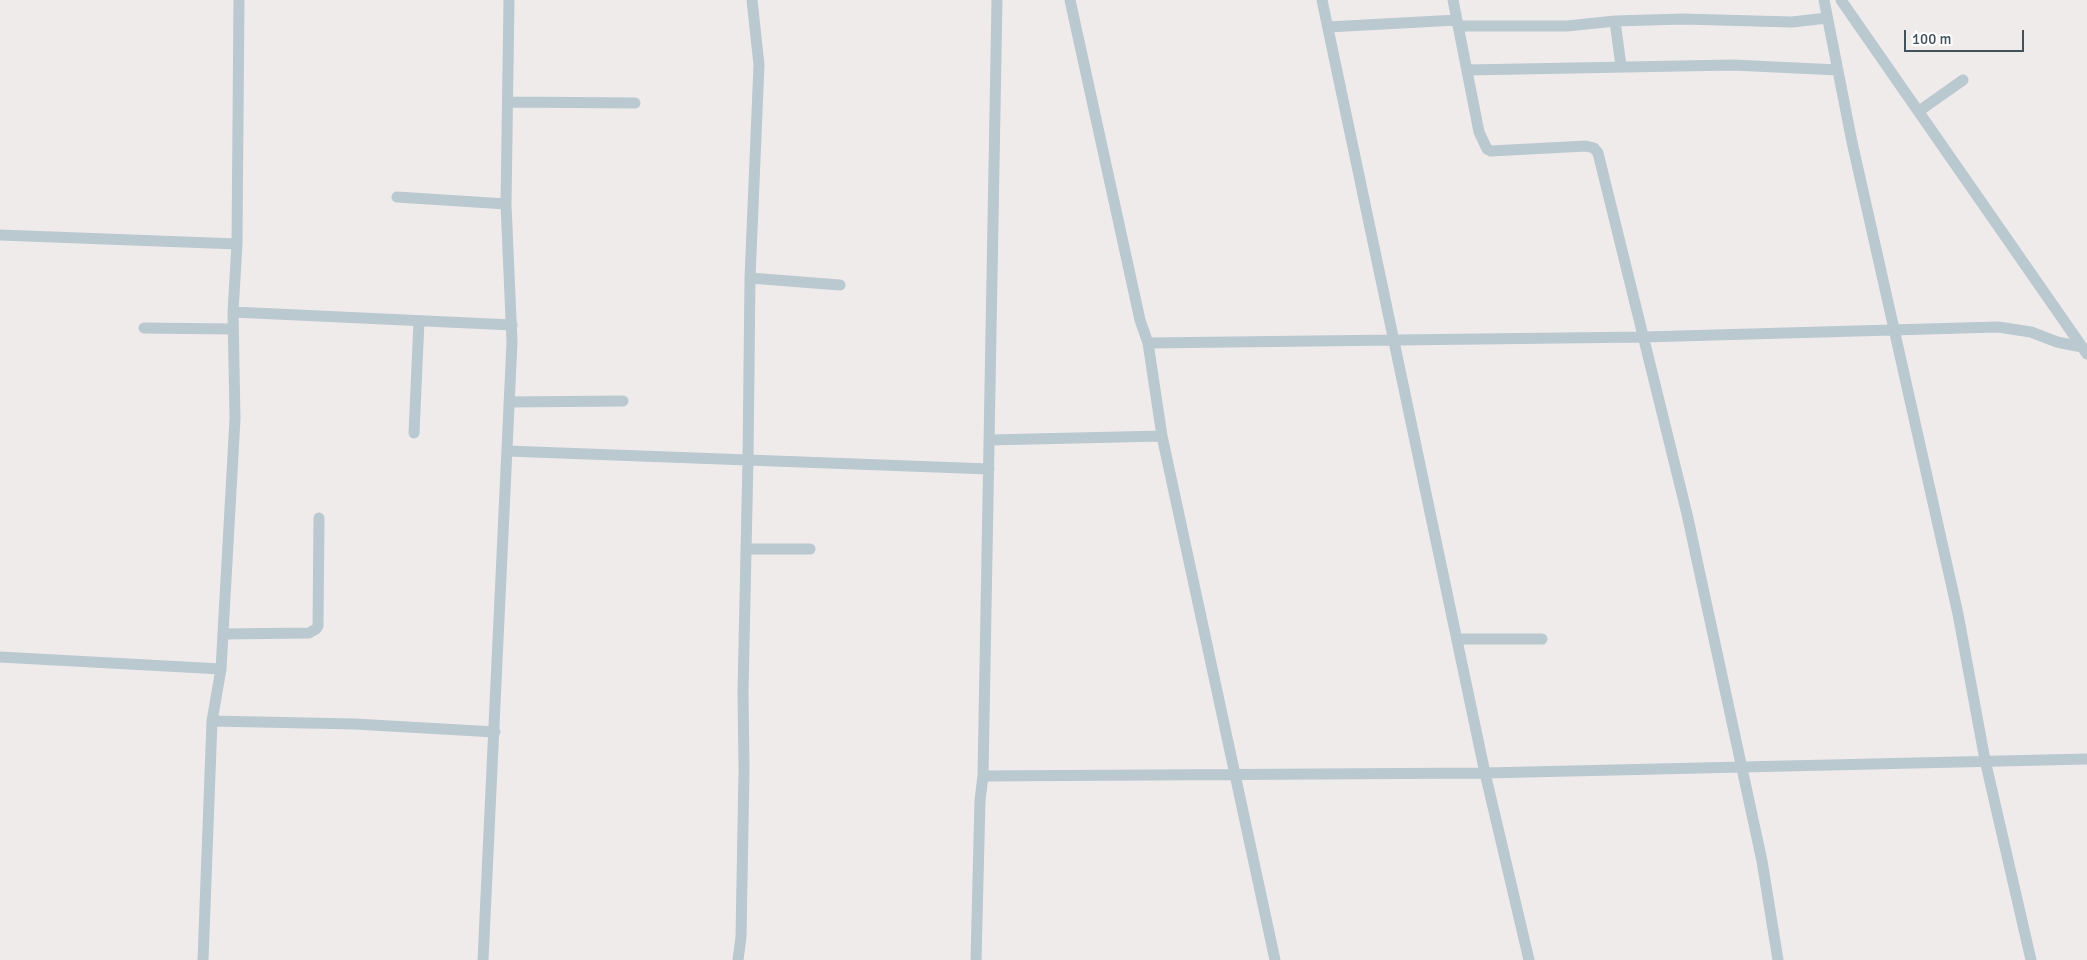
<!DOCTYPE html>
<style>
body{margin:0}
#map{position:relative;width:2087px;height:960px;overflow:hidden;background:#efebeb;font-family:Signika,sans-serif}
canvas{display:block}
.scale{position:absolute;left:1904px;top:30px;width:120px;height:22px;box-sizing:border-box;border:2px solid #42525b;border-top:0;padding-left:6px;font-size:15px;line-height:18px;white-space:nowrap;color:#42525b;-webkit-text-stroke:4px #fff;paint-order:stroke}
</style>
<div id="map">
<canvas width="2087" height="960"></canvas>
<div class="scale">100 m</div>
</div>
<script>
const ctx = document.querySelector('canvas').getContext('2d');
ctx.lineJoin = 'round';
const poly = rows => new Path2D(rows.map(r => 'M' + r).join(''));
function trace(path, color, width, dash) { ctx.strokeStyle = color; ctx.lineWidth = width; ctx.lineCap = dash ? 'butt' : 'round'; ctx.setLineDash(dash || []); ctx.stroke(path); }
const minor = poly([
 [1070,0,1140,320,1148,343,1162,436,1275,960],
 [1322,0,1485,773,1529,960],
 [1453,0,1479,132,1487,149,1491,151,1586,146,1594,148,1598,153,1687,514,1762,861,1778,960],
 [1824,0,1852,142,1958,614,1985,760,2031,960],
 [1841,0,2087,354],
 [1615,21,1621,66],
 [1458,26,1567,26,1615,21,1683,19,1792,22,1827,18],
 [1328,27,1457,20],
 [1467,70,1733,65,1838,70],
 [509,102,635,103],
 [1919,111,1963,80],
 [397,197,506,204],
 [0,235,237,244],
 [750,278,840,285],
 [233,312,512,325],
 [144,328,233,329],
 [1148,343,1644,337,1998,327,2031,332,2057,342,2082,347],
 [509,402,623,401],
 [414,433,419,321],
 [990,440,1162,436],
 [507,451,989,469],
 [746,549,810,549],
 [223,634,309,633,316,629,318,626,319,518],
 [1457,639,1542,639],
 [0,657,221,669],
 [212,721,355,724,495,732],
 [983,776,1485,773,2087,759],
 [203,960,212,721,221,669,235,419,233,312,237,244,239,0],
 [483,960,512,342,506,204,509,0],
 [738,960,741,937,744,770,743,692,748,459,750,278,759,65,752,0],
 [976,960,980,800,983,776,997,0]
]);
trace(minor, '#bac8d0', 11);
</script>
